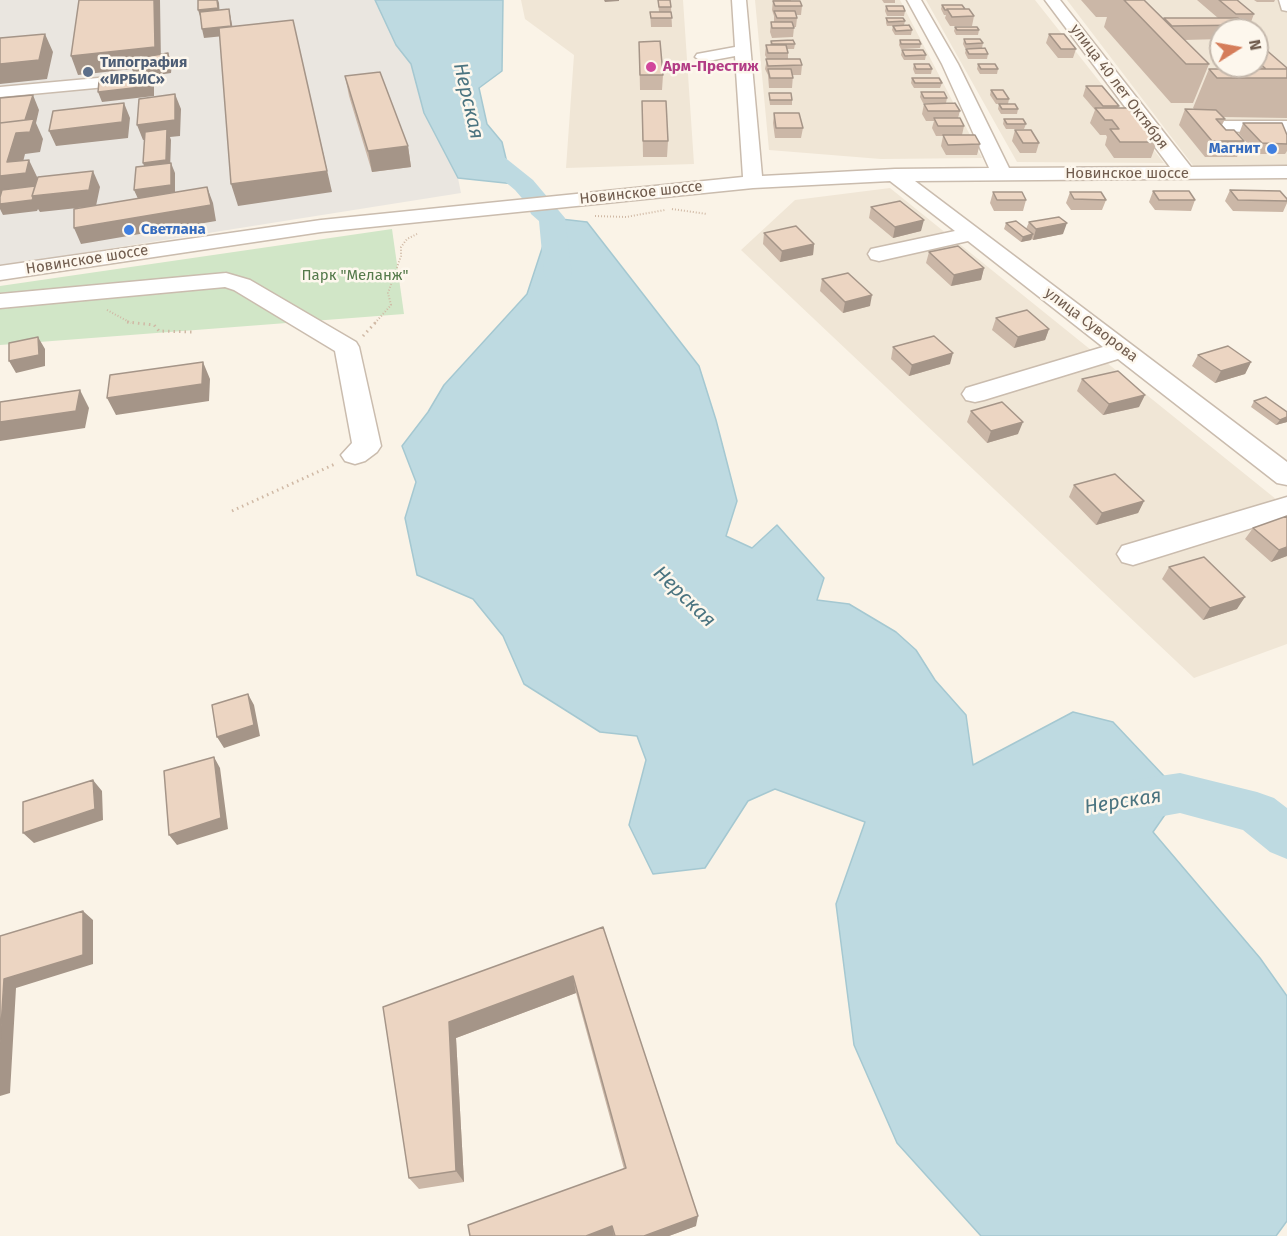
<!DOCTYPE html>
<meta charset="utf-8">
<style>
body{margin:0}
#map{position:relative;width:1287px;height:1236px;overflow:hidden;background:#faf3e7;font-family:"Fira Sans",sans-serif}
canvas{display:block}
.north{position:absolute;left:1209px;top:18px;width:60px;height:60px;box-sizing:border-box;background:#fdf7ed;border:2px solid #c5b9ad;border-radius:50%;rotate:79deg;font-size:16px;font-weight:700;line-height:24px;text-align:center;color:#705c4e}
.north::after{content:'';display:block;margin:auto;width:21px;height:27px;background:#d57d5a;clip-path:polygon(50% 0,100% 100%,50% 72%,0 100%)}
</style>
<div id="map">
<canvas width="1287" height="1236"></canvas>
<div class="north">N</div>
</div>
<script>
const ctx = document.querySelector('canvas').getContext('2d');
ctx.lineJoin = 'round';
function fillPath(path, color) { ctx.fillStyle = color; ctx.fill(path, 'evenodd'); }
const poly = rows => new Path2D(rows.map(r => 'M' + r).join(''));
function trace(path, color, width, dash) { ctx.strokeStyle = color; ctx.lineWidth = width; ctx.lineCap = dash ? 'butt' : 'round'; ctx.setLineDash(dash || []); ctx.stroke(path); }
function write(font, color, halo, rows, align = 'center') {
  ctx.font = font + ' "Fira Sans",sans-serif'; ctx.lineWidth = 5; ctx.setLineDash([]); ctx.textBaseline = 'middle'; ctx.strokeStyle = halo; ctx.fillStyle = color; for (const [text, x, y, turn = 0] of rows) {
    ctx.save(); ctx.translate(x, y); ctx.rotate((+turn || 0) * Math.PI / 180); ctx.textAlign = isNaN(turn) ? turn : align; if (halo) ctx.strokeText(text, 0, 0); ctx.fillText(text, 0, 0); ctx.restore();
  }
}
const residential = poly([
 [521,0,683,0,694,164,566,168,574,55,525,19],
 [755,0,900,0,982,158,881,159,769,150],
 [926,0,1035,0,1164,163,1017,162],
 [1067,0,1287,0,1287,167,1195,168],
 [1221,30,1257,30,1257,66,1221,66],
 [890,188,1287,508,1287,644,1194,678,741,250,795,200]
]);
const industrial = poly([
 [0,0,375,0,396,45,411,64,424,113,458,178,461,193,0,266]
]);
const green = poly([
 [392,229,404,314,0,345,0,286]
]);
const water = poly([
 [375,0,503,0,502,71,479,88,487,124,502,142,509,171,524,185,458,178,424,113,411,64,396,45,375,0],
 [552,218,587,222,699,366,716,420,737,501,726,536,752,548,777,525,824,578,817,600,849,604,896,632,916,650,935,680,966,715,973,765,1073,712,1113,722,1180,793,1153,832,1260,958,1287,996,1287,1221,1276,1236,981,1236,897,1143,854,1045,836,904,865,822,775,789,748,801,705,868,653,874,629,825,646,760,637,736,600,732,524,684,503,636,473,599,417,575,405,518,416,482,402,446,428,412,444,385,527,294,552,218]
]);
const river = poly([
 [480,142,488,144,533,180,565,218,572,274,568,280,558,282,548,280,544,274,539,221,531,214,527,204,515,190,472,154,468,149,472,144,480,142],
 [1180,773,1257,792,1274,798,1287,808,1287,859,1270,852,1243,830,1180,813,1125,823,1108,817,1101,802,1108,787,1125,781,1180,773]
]);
const pathFar1 = poly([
 [672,209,707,214],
 [595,216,626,217,665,210],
 [107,310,131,323],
 [375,323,391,305,388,293,401,256,401,247,407,239,417,234]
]);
const path = poly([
 [127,322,154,325,159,331,194,332],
 [363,336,376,322],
 [232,511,335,464]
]);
const minor = poly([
 [732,0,746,0,762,176,895,169,989,168,942,64,907,0,921,0,958,64,1009,168,1170,167,1045,0,1060,0,1191,167,1287,166,1287,178,915,181,1287,462,1287,485,1277,483,1118,359,984,400,975,402,966,400,962,394,966,388,1103,347,968,241,879,261,871,259,868,254,871,249,955,231,890,181,753,188,321,232,0,280,0,266,321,220,743,177,735,56,703,62,695,57,697,54,735,47,732,0],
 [1279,0,1287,0,1287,11,1282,10,1279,0],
 [142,74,151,79,148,83,0,97,0,87,142,74],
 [1222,121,1287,121,1287,133,1215,131,1213,127,1215,123,1222,121],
 [226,273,250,280,356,342,359,347,381,446,377,452,365,461,355,464,345,461,341,455,352,443,335,351,234,290,225,287,0,308,0,294,226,273],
 [1287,497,1287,517,1133,565,1122,562,1117,554,1122,546,1287,497]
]);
const wall = poly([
 [658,0,671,7,672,27,651,27,650,12,659,12],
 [773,0,791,0,791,1,802,6,801,15,796,15,797,18,796,27,794,27,793,37,772,38,770,32,771,22,774,22,774,16,772,10],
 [882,0,895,0,895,3,884,3],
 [1081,0,1144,0,1163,19,1218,18,1197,0,1237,0,1254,14,1249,27,1247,27,1246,30,1221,30,1221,39,1184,40,1209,64,1193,103,1171,103,1104,27,1107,17,1096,17],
 [1254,0,1275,0,1274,2,1257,2],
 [942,5,965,9,974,16,972,26,950,26,945,18,946,15,944,15,941,9],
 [886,6,905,11,904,16,887,16,885,11],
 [886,18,905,21,904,25,912,30,911,35,895,35,892,30,893,26,887,26,886,23],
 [955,27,979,30,978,35,956,35,954,31],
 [1049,34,1076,49,1073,58,1058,58,1046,43],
 [964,39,983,43,982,48,965,48,963,44],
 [900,40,921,44,920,48,901,49,899,45],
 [771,41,795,44,794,49,787,49,788,53,788,59,802,65,801,75,793,75,792,88,769,88,768,75,765,69,767,59,765,55,766,45,770,45],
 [639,42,663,75,662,90,640,90],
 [1257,42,1287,78,1287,118,1223,117,1225,119,1222,125,1226,130,1244,141,1237,157,1205,157,1179,125,1185,109,1195,110,1193,108,1209,69,1244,69,1241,66,1257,66],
 [966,49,988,54,987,59,968,59,965,53],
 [902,50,926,55,925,60,904,60,901,55],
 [914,64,932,69,931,74,915,74,913,69],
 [978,64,998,69,997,74,980,74,977,69],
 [345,76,408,146,411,167,372,172,349,96],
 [912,78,942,83,940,88,914,88,911,83],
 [1086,86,1119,106,1118,108,1157,142,1151,158,1114,158,1105,145,1107,137,1106,135,1100,135,1090,123,1095,110,1083,96],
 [991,90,1009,99,1008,104,1018,109,1017,114,1001,114,998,109,999,104,996,104,990,95],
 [921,92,947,98,946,103,923,103,920,97],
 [769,93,792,100,792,105,770,105,769,98],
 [642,101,668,141,667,157,643,157],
 [924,104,960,111,958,118,964,126,962,135,980,144,977,155,946,155,941,146,943,136,936,136,932,128,934,121,926,121,922,114],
 [774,113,803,128,801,138,775,138,773,123],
 [1004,119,1026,124,1024,129,1006,129,1003,124],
 [1243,123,1287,135,1287,151,1285,154,1257,154,1239,134],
 [1015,130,1039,143,1036,153,1020,153,1012,141],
 [1230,190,1287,199,1287,203,1283,212,1233,211,1225,201],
 [1153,191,1195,200,1191,211,1155,210,1149,202],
 [993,192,1026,200,1023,211,994,211,990,203],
 [1070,192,1106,200,1102,210,1071,210,1066,203],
 [871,207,921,231,893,238,869,218],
 [1029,222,1063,234,1033,240,1032,239,1031,240,1021,242,1004,229,1006,223,1026,229],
 [764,233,814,244,813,255,780,262,763,244],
 [929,252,984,268,981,280,951,286,926,263],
 [822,279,870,306,843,313,820,291],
 [996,318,1049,329,1045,340,1014,348,992,330],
 [893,347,950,364,909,376,891,359],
 [1198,355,1251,362,1245,374,1215,383,1192,366],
 [1082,379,1139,407,1103,415,1077,391],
 [1254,401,1287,412,1287,422,1276,425,1251,407],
 [971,411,1018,434,987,443,967,422],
 [1074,485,1144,501,1138,513,1096,525,1069,497],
 [1253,528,1287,556,1271,562,1245,539],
 [1169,567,1237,609,1203,620,1162,579],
 [603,927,696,1226,669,1236,470,1236,624,1169,576,993,456,1038,464,1182,419,1189,409,1178,383,1007]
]);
const shadedWall = poly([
 [154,0,160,0,161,64,168,53,172,63,171,73,151,76,154,85,154,96,102,102,98,92,135,77,132,69,78,75,71,56],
 [217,0,218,0,219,3,220,17,201,19,198,10],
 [604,0,619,0,619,1,605,2],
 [229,9,231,19,234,35,204,38,202,29],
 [45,34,53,52,47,79,0,84,0,64],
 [297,38,332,192,238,206,231,184],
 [175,94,181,109,180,136,170,137,171,140,170,171,147,174,143,163,167,137,143,140,137,125],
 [33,95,39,110,36,123,43,139,40,152,25,154,20,174,29,160,39,181,93,171,100,187,96,206,40,212,38,209,37,211,3,215,0,209,0,176,7,162,0,140],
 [124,103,130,118,128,138,56,146,49,131],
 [408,146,411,167,372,172,368,151],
 [171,163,175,173,175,196,139,201,134,190],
 [207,187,213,203,216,221,81,244,74,228],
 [924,220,921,231,893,238,895,227],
 [1067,223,1063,234,1033,240,1036,229],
 [1033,234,1031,240,1021,242,1023,237],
 [814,244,813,255,780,262,782,251],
 [984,268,981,280,951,286,954,275],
 [872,295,870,306,843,313,845,302],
 [1049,329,1045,340,1014,348,1018,337],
 [38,337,45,349,45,366,16,373,9,361],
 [953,353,950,364,909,376,912,365],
 [203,362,210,379,209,401,116,415,107,398],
 [1251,362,1245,374,1215,383,1221,371],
 [80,390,89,408,85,428,0,441,0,422],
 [1145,395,1139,407,1103,415,1109,404],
 [1287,417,1287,422,1276,425,1280,420],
 [1023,422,1018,434,987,443,991,431],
 [1144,501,1138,513,1096,525,1102,513],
 [1287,547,1287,556,1271,562,1279,550],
 [1245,597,1237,609,1203,620,1210,608],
 [248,694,254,705,260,736,224,748,217,737],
 [214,757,220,768,228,829,177,845,169,835],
 [93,780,102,791,103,820,34,843,23,833],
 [83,911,93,920,93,964,16,988,10,1093,0,1096,0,1043,4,979],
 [573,976,576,993,456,1038,464,1182,456,1171,449,1022],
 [698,1216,696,1226,669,1236,644,1236],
 [612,1226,614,1236,586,1236]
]);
const building = poly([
 [79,0,154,0,155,47,71,56,79,0],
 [198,0,217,0,218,8,198,10,198,0],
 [658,0,670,0,671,7,659,7,658,0],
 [1124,0,1144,0,1209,64,1186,64,1124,0],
 [1219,0,1237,0,1254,14,1236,14,1219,0],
 [773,1,800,1,802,6,775,6,773,1],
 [942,5,962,5,965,9,947,9,947,10,945,10,942,5],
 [886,6,903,6,905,11,888,11,886,6],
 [229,9,231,26,202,29,200,12,229,9],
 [947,9,969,9,974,16,952,17,947,9],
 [774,11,795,11,797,18,777,18,774,11],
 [650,12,671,12,672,18,651,18,650,12],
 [886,18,903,18,905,21,888,22,886,18],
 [1164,18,1238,18,1248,25,1172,26,1164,18],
 [293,20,327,171,231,184,219,28,293,20],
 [771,22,792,22,794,28,772,28,771,22],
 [909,25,912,30,896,31,893,26,909,25],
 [955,27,977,27,979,30,957,30,955,27],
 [45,34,39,60,0,64,0,38,45,34],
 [1049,34,1064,34,1076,49,1061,49,1049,34],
 [964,39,980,39,983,43,966,44,964,39],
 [793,40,795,44,772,44,771,41,793,40],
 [900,40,919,40,921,44,901,44,900,40],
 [660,41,663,75,640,75,639,42,660,41],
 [1257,42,1287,68,1287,69,1266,69,1257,61,1257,42],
 [766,45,786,45,788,53,768,53,766,45],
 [985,48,988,54,969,54,966,49,985,48],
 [902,50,923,50,926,55,905,56,902,50],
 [168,53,168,64,131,68,132,59,168,53],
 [766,59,800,59,802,65,768,66,766,59],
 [914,64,929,64,932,69,916,69,914,64],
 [978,64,995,64,998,69,981,69,978,64],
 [768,69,791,69,793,78,770,78,768,69],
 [1209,69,1287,69,1287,78,1217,78,1209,69],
 [380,72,408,146,368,151,345,76,380,72],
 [150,75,150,86,98,92,99,81,150,75],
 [912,78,939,78,942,83,915,83,912,78],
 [1086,86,1102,86,1119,106,1103,106,1086,86],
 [991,90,1003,90,1009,99,997,99,991,90],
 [921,92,944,92,947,98,924,98,921,92],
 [769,93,791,93,792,100,770,100,769,93],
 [175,94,175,120,137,125,139,99,175,94],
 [33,95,25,120,0,123,0,98,33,95],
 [642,101,666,101,668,141,643,141,642,101],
 [124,103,122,122,49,131,53,111,124,103],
 [955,103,960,111,928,111,924,104,955,103],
 [999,104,1015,104,1018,109,1002,109,999,104],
 [1095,108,1129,108,1157,142,1120,142,1110,129,1119,129,1112,120,1105,120,1095,108],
 [1185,109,1216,110,1225,119,1216,119,1226,130,1234,130,1244,141,1212,141,1185,109],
 [774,113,799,113,803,128,776,128,774,113],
 [934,118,960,118,964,126,938,126,934,118],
 [34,119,30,132,16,133,7,162,29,160,26,173,0,176,0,123,34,119],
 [1004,119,1023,119,1026,124,1007,124,1004,119],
 [1243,123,1282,123,1287,135,1287,144,1262,143,1243,123],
 [167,129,166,160,143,163,145,132,167,129],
 [1015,130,1031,130,1039,143,1023,143,1015,130],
 [943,135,975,135,980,144,948,145,943,135],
 [171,163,171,185,134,190,136,167,171,163],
 [93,171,89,190,32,196,38,177,93,171],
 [35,186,32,196,33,198,32,200,0,204,0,197,2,190,35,186],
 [207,187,211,205,74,228,74,209,207,187],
 [1230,190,1280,191,1287,199,1287,201,1238,200,1230,190],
 [1153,191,1189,191,1195,200,1159,200,1153,191],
 [993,192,1022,192,1026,200,997,200,993,192],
 [1070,192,1101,192,1106,200,1074,199,1070,192],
 [900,201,924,220,895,227,871,207,900,201],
 [1059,217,1067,223,1036,229,1029,222,1059,217],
 [1016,221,1033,234,1023,237,1006,223,1016,221],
 [796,226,814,244,782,251,764,233,796,226],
 [958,246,984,268,954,275,929,252,958,246],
 [848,273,872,295,845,302,822,279,848,273],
 [1027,310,1049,329,1018,337,996,318,1027,310],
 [934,336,953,353,912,365,893,347,934,336],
 [38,337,39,355,9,361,9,343,38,337],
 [1228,346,1251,362,1221,371,1198,355,1228,346],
 [203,362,202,384,107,398,110,375,203,362],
 [1118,371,1145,395,1109,404,1082,379,1118,371],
 [80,390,76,411,0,422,0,402,80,390],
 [1266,397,1287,412,1287,417,1280,420,1254,401,1266,397],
 [1002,402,1023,422,991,431,971,411,1002,402],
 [1115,474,1144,501,1102,513,1074,485,1115,474],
 [1287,516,1287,547,1279,550,1253,528,1287,516],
 [1204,557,1245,597,1210,608,1169,567,1204,557],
 [248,694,254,725,217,737,212,705,248,694],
 [214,757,221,818,169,835,164,771,214,757],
 [93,780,95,809,23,833,23,802,93,780],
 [83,911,83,955,4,979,0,1043,0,936,83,911],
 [603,927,698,1216,644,1236,615,1236,612,1226,586,1236,470,1236,468,1225,626,1168,573,976,449,1022,456,1171,409,1178,383,1007,603,927]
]);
const markers = [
 [651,67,6,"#d1479c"],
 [88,72,6,"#5c6f8a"],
 [1272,149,6,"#3f7fe0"],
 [129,230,6,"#3f7fe0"]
];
const farServicenames = [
 ["Типография",100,63],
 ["«ИРБИС»",100,80]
];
const farHotelnames = [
 ["Арм-Престиж",663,67]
];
const farStreetnames = [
 ["улица 40 лет Октября",1119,87,53],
 ["Новинское шоссе",1127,174],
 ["Новинское шоссе",641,193,-6],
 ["Новинское шоссе",87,260,-9],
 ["улица Суворова",1091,325,37]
];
const farShopnames = [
 ["Магнит",1260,149],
 ["Светлана",141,230,"left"]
];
const farParknames = [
 ["Парк \"Меланж\"",355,276]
];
const waterNames = [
 ["Нерская",468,101,77],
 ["Нерская",684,597,44],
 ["Нерская",1123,802,-9]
];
fillPath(residential, '#f0e6d6');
fillPath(industrial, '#eae6e0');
fillPath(green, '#d1e6c7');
fillPath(water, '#bedae1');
trace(water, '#a5c8d1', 1.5);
fillPath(river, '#bedae1');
trace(minor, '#cabcae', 3);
trace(pathFar1, '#d0b9a5', 2, [1, 2]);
trace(path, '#d0b9a5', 3, [1.5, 4]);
fillPath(minor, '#fff');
fillPath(wall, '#cbb7a7');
fillPath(shadedWall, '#a59588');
fillPath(building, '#ecd5c2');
trace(building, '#a59588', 1.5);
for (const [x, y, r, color] of markers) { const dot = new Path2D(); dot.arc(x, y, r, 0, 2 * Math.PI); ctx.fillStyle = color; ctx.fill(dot); trace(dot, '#fdf7ed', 2); }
write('bold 15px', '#4e5e75', '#fdf7ed', farServicenames, 'left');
write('bold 15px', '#b23c85', '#fdf7ed', farHotelnames, 'left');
write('15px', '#705c4e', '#fdf7ed', farStreetnames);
write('bold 15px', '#366cbe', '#fdf7ed', farShopnames, 'right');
write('15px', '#557a4b', '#fdf7ed', farParknames);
write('italic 20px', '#4b7480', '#fdf7ed', waterNames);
</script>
